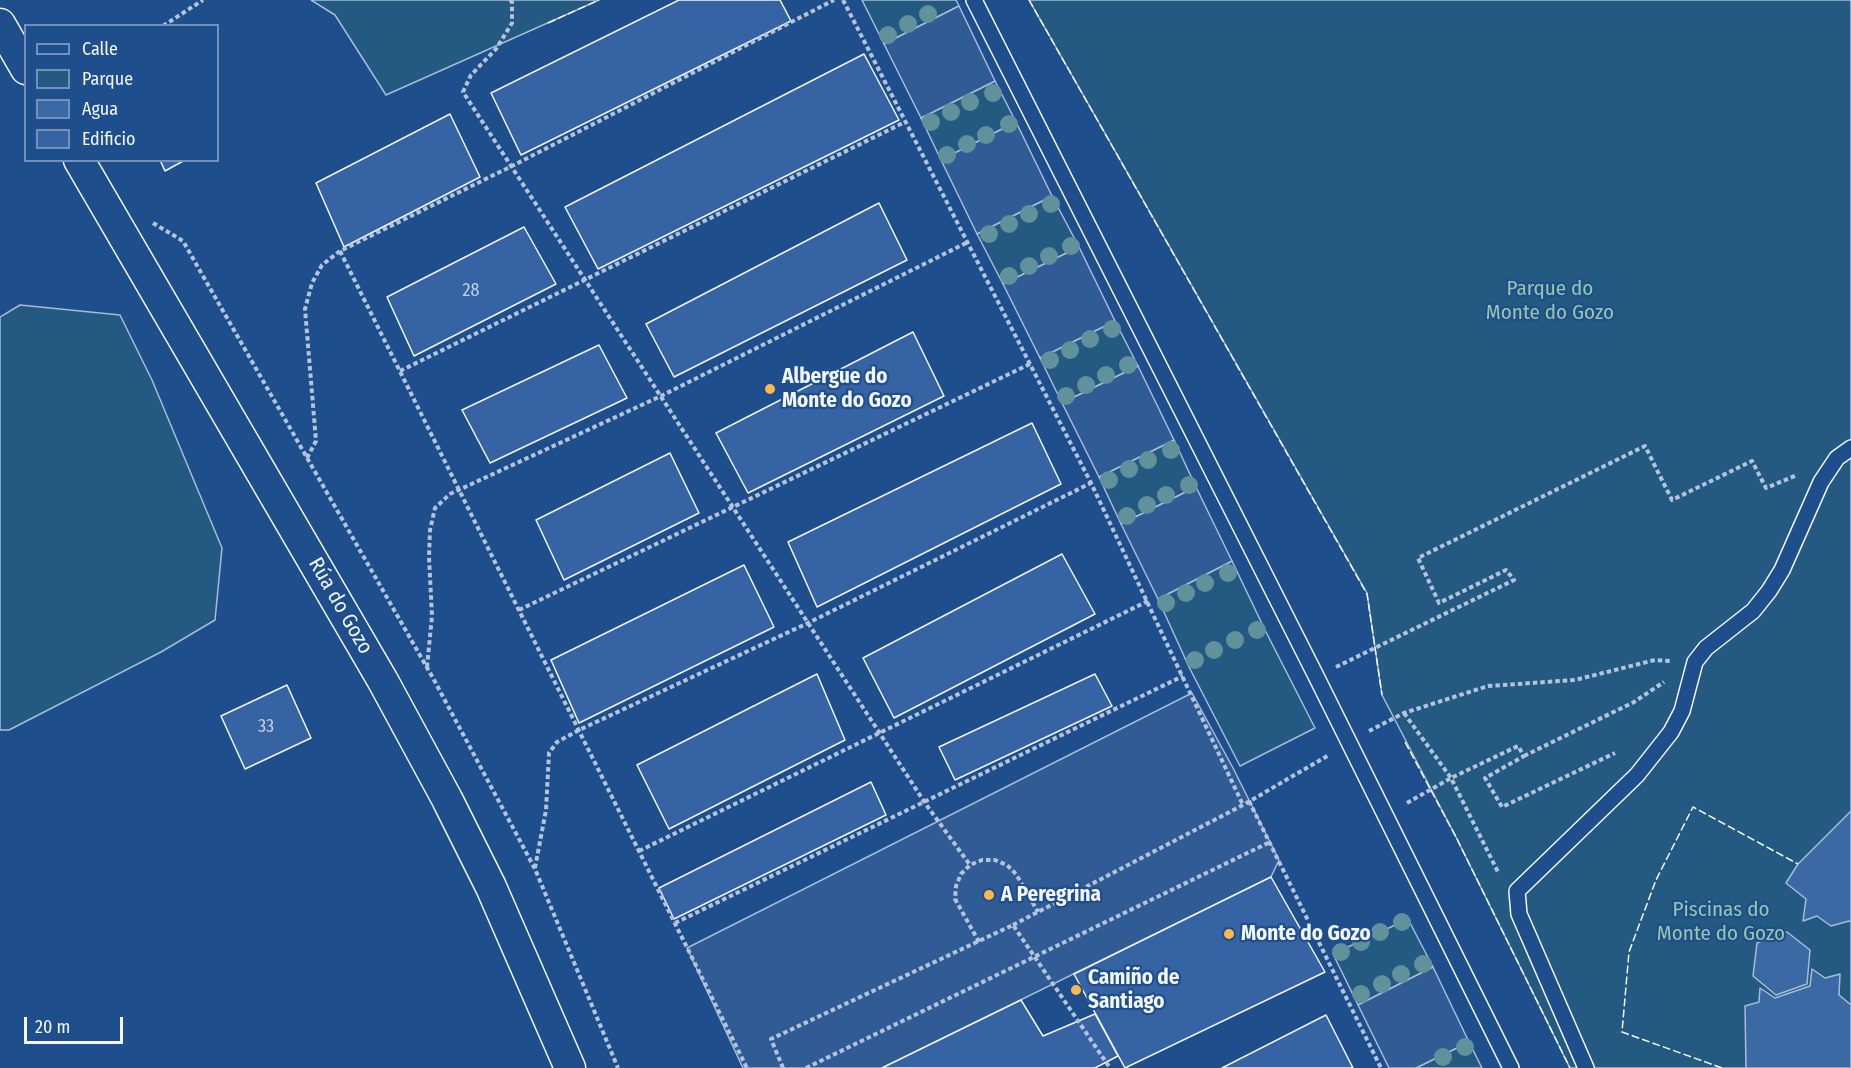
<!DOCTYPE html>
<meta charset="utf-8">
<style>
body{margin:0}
#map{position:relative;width:1851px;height:1068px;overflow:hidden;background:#1f4e8c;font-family:"Fira Sans Condensed",sans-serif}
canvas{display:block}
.legend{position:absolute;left:24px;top:24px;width:195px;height:138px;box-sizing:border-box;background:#1f4e8c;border:2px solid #7391ba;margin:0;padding:8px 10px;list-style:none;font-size:18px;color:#f2f6ff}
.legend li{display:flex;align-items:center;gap:12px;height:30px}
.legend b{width:30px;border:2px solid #7391ba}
.scale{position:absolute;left:24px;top:1017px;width:99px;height:27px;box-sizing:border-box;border:3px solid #f2f6ff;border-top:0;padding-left:8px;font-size:18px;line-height:21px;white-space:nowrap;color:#f2f6ff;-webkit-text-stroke:4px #1f4e8c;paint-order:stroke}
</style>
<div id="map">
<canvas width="1851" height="1068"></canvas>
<ul class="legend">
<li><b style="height:8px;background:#1f4e8c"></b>Calle</li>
<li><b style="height:16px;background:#245a82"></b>Parque</li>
<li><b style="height:16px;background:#3b69a3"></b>Agua</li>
<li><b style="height:16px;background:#3563a3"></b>Edificio</li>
</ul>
<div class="scale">20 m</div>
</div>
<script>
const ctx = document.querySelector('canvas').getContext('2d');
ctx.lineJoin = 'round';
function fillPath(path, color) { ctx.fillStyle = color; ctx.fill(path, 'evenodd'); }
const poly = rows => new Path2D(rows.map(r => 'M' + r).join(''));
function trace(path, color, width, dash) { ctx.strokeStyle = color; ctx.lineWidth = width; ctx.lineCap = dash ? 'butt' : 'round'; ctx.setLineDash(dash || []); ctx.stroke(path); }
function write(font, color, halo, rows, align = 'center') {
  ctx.font = font + ' "Fira Sans Condensed",sans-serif'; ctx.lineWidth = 4.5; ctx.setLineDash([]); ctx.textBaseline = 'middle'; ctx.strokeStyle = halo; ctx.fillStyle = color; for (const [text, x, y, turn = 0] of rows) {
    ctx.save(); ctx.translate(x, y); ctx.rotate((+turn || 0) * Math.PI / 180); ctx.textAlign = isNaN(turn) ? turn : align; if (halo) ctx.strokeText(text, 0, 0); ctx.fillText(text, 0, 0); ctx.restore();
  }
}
const green = poly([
 [311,0,599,0,386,95,335,15,311,0],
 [862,0,956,0,959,6,884,44,862,0],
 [1029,0,1851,0,1851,1068,1570,1068,1456,837,1382,695,1367,593,1029,0],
 [995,81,1016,122,941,160,921,118,995,81],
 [1052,196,1079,247,1003,284,977,234,1052,196],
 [20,305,120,315,152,380,222,548,215,620,161,652,9,730,0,730,0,317,20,305],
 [1115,321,1138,366,1062,403,1040,358,1115,321],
 [1174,440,1196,487,1121,524,1099,477,1174,440],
 [1232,561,1265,630,1315,728,1240,766,1189,667,1158,599,1232,561],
 [1408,919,1433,967,1358,1005,1333,954,1408,919],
 [1469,1042,1482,1068,1416,1068,1469,1042]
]);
const parking = poly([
 [959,6,995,81,921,118,884,44,959,6],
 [1016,122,1052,196,977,234,941,160,1016,122],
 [1079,247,1115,321,1040,358,1003,284,1079,247],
 [1138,366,1174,440,1099,477,1062,403,1138,366],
 [1196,487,1232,561,1158,599,1121,524,1196,487],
 [1192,693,1233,768,1279,860,1271,877,882,1068,743,1068,687,948,1192,693],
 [1433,967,1469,1042,1416,1068,1389,1068,1358,1005,1433,967]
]);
const water = poly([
 [1851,811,1851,922,1849,921,1831,926,1817,916,1803,921,1806,899,1786,883,1798,864,1851,811],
 [1787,932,1810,950,1807,984,1776,995,1753,976,1757,943,1787,932],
 [1812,969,1825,978,1840,974,1839,995,1851,1005,1851,1068,1746,1068,1745,1006,1759,1002,1760,988,1775,998,1810,986,1812,969]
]);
const building = poly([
 [679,0,780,0,791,21,521,155,491,93,679,0],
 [864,54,899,120,598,269,565,207,864,54],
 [450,114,480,177,344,247,316,183,450,114],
 [160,160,185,160,165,171,160,160],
 [879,203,907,260,674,377,646,324,879,203],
 [524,227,556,284,414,356,387,297,524,227],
 [913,332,944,396,748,493,716,433,913,332],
 [599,345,627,398,490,463,462,410,599,345],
 [1032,423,1061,484,817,607,788,542,1032,423],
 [670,453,699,513,564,580,536,520,670,453],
 [1062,554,1095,614,894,718,863,658,1062,554],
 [744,565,774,627,579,723,551,660,744,565],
 [817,674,845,740,669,829,637,765,817,674],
 [1095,674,1112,706,955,780,939,747,1095,674],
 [287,685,311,738,245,769,221,716,287,685],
 [871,782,886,815,674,919,659,888,871,782],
 [1271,877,1325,972,1125,1068,1074,974,1271,877],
 [1021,1000,1043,1036,1095,1014,1118,1056,1095,1068,882,1068,1021,1000],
 [1326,1015,1353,1068,1222,1068,1326,1015]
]);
const path = poly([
 [510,0,512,2,512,23,496,49,471,75,463,92,925,803,970,865],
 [843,0,1091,483,1243,805],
 [163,26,203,0],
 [153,223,183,241,433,678,535,869,618,1068],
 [340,251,747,1068],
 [400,371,905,122],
 [307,458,316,441,305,309,312,283,322,265,340,251,512,166,834,0],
 [519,610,1030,364],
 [427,667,432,616,429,557,430,530,435,508,450,494,661,396,968,242],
 [1336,667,1514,580,1506,570,1439,603,1418,558,1645,446,1672,500,1752,461,1766,488,1797,475],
 [1404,713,1451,778,1499,874],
 [1369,731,1404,713,1488,686,1575,680,1655,660,1671,661],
 [1524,756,1634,702,1664,682],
 [1249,801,1381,1068],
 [1407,803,1451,778,1518,746,1524,756,1485,778,1502,807,1615,753],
 [639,851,1148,601],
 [535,868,546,810,549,753,557,742,579,730,808,623,1091,483],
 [675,923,1183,676],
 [1013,925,1243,805,1329,755],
 [979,942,955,899,956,886,961,874,970,865,982,860,995,860,1007,865,1016,874,1038,912],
 [783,1068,771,1039,1013,925,1110,1068],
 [806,1068,1270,842]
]);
const lane = poly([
 [974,0,1316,676,1511,1068],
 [1586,1068,1519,914,1517,891,1637,775,1671,732,1682,711,1695,662,1706,648,1753,611,1769,591,1782,570,1821,482,1837,458,1851,448]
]);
const street = poly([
 [0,24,26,69],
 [79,160,383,681,447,799,491,887,570,1068]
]);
const fence = poly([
 [1029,0,1367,594,1382,695],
 [548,23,599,0],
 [1405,742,1456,837,1570,1068],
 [1722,1068,1622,1032,1629,952,1656,880,1693,807,1798,864]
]);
const trees = [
 [928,14],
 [908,24],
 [888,35],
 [993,93],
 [970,102],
 [951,112],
 [931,122],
 [1009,124],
 [986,135],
 [967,144],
 [947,155],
 [1051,204],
 [1029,214],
 [1009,224],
 [989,234],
 [1071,246],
 [1049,256],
 [1029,266],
 [1009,276],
 [1112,329],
 [1090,339],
 [1070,350],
 [1050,360],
 [1128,365],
 [1106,375],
 [1086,385],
 [1066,396],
 [1171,450],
 [1148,460],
 [1129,469],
 [1109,480],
 [1189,485],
 [1166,495],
 [1147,505],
 [1127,516],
 [1228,573],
 [1205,583],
 [1186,593],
 [1166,603],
 [1257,630],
 [1235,640],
 [1214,650],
 [1195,660],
 [1402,922],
 [1380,932],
 [1361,942],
 [1341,952],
 [1423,964],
 [1401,974],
 [1382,984],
 [1361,994],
 [1465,1047],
 [1443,1057]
];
const markers = [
 [770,389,6,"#ffb74d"],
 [989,895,6,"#ffb74d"],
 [1229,934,6,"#ffb74d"],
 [1076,990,6,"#ffb74d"]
];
const numberNames = [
 ["28",471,291],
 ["33",266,727]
];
const parkNames = [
 ["Parque do",1550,289],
 ["Monte do Gozo",1550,313],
 ["Piscinas do",1721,910],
 ["Monte do Gozo",1721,934]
];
const poiNames = [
 ["Albergue do",782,377],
 ["Monte do Gozo",782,401],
 ["A Peregrina",1001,895],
 ["Monte do Gozo",1241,934],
 ["Camiño de",1088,978],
 ["Santiago",1088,1002]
];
const streetNames = [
 ["Rúa do Gozo",340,606,60]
];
fillPath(green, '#245a82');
trace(green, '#a8bbd7', 1.5);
fillPath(parking, '#305b95');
trace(parking, '#a8bbd7', 1.5);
fillPath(water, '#3b69a3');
trace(water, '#a8bbd7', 1.5);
fillPath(building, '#3563a3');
trace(building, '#f2f6ff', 1.5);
trace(lane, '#f2f6ff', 18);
trace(street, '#f2f6ff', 33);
trace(path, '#b3c4dc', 4, [4.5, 3]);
trace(lane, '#1f4e8c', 15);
trace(street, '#1f4e8c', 30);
trace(fence, '#f2f6ff', 1.5, [8, 3]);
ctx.fillStyle = '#61919a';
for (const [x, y] of trees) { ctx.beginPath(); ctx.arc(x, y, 9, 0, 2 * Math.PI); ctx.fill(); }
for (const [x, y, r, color] of markers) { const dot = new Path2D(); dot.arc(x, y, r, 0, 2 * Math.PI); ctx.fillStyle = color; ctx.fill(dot); trace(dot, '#1f4e8c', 2); }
write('18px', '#c3d1e8', null, numberNames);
write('21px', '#97c8a6', '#1f4e8c', parkNames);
write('bold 21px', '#f2f6ff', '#1f4e8c', poiNames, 'left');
write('21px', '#f2f6ff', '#1f4e8c', streetNames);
</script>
